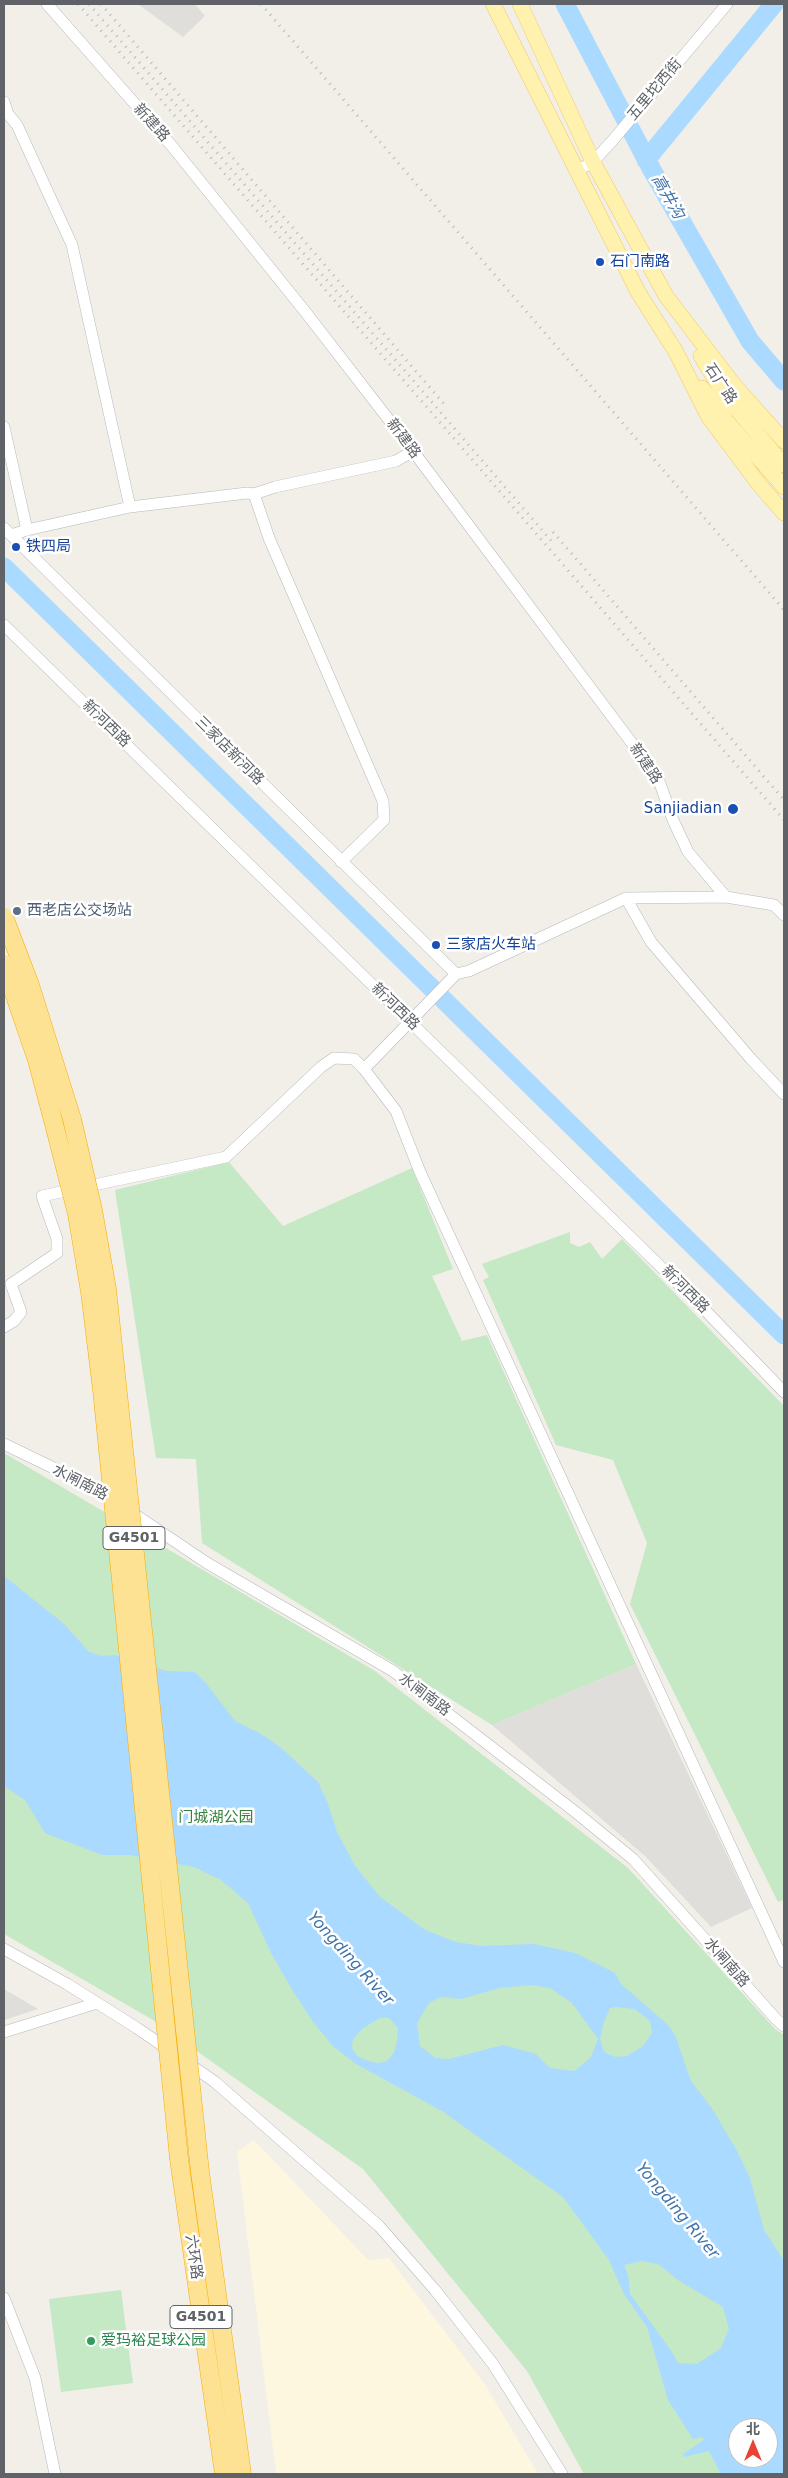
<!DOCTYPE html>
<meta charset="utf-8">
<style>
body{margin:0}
#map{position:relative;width:788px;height:2478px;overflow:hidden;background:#f1efe8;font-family:"DejaVu Sans","Noto Sans SC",sans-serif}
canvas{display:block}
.frame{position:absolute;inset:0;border:5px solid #5f6368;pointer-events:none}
.north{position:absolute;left:728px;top:2418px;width:50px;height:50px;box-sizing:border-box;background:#fff;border:1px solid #bfc1c3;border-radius:50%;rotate:0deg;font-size:14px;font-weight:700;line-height:20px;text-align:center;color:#5f6368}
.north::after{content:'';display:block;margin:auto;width:18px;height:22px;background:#ea4335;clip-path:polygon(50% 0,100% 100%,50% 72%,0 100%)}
</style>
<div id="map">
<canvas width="788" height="2478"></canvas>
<div class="frame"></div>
<div class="north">北</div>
</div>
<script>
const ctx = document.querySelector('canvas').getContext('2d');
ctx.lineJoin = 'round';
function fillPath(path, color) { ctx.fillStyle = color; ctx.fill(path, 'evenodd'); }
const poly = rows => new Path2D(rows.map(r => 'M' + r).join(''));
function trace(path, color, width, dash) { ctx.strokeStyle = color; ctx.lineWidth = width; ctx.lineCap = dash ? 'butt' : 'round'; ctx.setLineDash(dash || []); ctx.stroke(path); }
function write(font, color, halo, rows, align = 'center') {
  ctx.font = font + ' "DejaVu Sans","Noto Sans SC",sans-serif'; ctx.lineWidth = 5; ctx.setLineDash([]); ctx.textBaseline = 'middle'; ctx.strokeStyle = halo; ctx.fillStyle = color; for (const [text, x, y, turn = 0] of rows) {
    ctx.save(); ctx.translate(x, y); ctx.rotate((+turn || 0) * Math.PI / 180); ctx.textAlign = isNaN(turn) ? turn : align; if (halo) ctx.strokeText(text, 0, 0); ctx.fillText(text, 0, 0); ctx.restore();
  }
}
const commercial = poly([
 [254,2140,368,2260,389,2258,486,2386,538,2474,276,2474,237,2152]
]);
const industrial = poly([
 [138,4,195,4,205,16,183,37],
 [636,1664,752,1908,711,1927,646,1857,492,1725],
 [4,1989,38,2009,4,2020]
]);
const green = poly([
 [229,1162,283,1226,412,1168,453,1269,432,1276,462,1341,487,1335,636,1664,492,1725,202,1543,196,1459,156,1458,115,1190],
 [570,1232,570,1243,579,1247,590,1242,602,1259,622,1239,784,1406,784,1900,778,1902,630,1604,647,1543,613,1460,556,1445,483,1280,489,1277,482,1264],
 [4,1453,375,1671,628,1868,775,2029,784,2035,784,2474,584,2474,527,2371,363,2169,153,2020,4,1934],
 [738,2428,768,2428,768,2458,738,2458],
 [121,2290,133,2383,61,2392,49,2299]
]);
const water = poly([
 [4,1576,64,1624,89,1652,102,1656,115,1655,166,1671,195,1672,205,1682,235,1721,261,1734,280,1747,318,1782,328,1804,337,1832,355,1866,380,1897,425,1930,456,1942,481,1946,534,1944,575,1953,615,1973,621,1984,668,2025,675,2035,691,2081,713,2110,737,2151,750,2178,764,2230,784,2261,784,2474,721,2474,709,2451,684,2457,683,2454,704,2440,702,2437,693,2439,668,2400,647,2327,624,2294,609,2260,563,2197,442,2111,356,2064,333,2046,313,2022,293,1991,271,1953,248,1903,221,1880,194,1867,130,1855,102,1855,45,1833,25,1800,4,1786],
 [532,1985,550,1988,572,2003,598,2039,591,2057,575,2071,550,2068,536,2054,503,2045,449,2059,435,2058,420,2046,417,2023,429,2003,441,1997,461,1999,500,1988],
 [616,2007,635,2009,650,2021,652,2033,643,2046,627,2056,615,2057,604,2052,600,2038,604,2022,610,2008],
 [380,2018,389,2018,398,2028,397,2041,394,2053,387,2061,379,2063,368,2061,357,2056,352,2048,353,2039,363,2028],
 [641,2261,658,2264,678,2280,723,2307,729,2329,721,2348,697,2364,678,2363,672,2352,630,2294,628,2275,624,2265],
 [738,2428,768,2428,768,2458,738,2458]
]);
const river = poly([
 [565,4,652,170,750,341,784,381],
 [646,160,774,4],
 [4,567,784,1335]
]);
const minor = poly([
 [47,4,171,145,307,314,413,451,658,778,673,820,688,852,726,897],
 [4,102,8,114,17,125,72,245,130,507],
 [578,170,593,162,613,140,727,4],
 [4,427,27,530],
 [254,494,269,538,383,801,384,820,341,862],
 [4,528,456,974],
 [11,535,27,530,130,507,247,493,254,494,275,487,396,461,413,451],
 [4,625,702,1307,784,1392],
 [626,898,651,942,751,1059,784,1094],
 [456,974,469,971,626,898,726,897,774,905,784,915],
 [364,1069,456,974],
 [4,1327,14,1321,21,1312,11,1284,57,1253,57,1239,42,1196,226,1157,321,1067,334,1058,354,1059,364,1069,396,1111,420,1172,784,1962],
 [4,1444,97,1489,207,1563,393,1671,578,1814,633,1859,776,2019,784,2026],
 [4,1949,67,1984,137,2028,215,2082,379,2226,435,2290,493,2364,562,2474],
 [4,2032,97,2003],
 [4,2298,35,2378,55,2474]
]);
const major = poly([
 [493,4,638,292,676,352,708,416,758,483,784,513],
 [520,4,593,162,666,296,734,385,784,441],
 [701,356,726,397,784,465],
 [702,388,727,422,784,487]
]);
const highway = poly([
 [179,2159,224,2474],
 [200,2172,242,2474]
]);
const rail = poly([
 [78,4,784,820],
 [89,4,554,544],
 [101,4,444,404],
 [261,4,784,610],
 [553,532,784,800]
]);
const highwayBridge = poly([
 [4,917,30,985,72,1119,93,1210,107,1289,200,2172],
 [4,964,37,1060,54,1124,77,1214,90,1292,102,1390,179,2159]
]);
const markers = [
 [600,262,5,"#1a4fb4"],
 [16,547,5,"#1a4fb4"],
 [733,809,6,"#1a4fb4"],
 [17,911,5,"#5c6f8a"],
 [436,945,5,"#1a4fb4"],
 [91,2341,5,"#2e9e5b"]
];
const shields = [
 [134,1538,62],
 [201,2317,62]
];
const shieldNames = [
 ["G4501",134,1538],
 ["G4501",201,2317]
];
const streetNames = [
 ["五里坨西街",655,90,-50],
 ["新建路",151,123,48],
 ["石广路",720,384,56],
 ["新建路",403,439,53],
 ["新河西路",106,724,44],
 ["三家店新河路",229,751,45],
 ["新建路",645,764,56],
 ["新河西路",395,1007,44],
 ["新河西路",685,1290,45],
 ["水闸南路",80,1483,27],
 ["水闸南路",424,1695,37],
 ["水闸南路",726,1963,49],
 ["六环路",193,2257,82]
];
const transitNames = [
 ["石门南路",610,262],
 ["铁四局",26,547],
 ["Sanjiadian",722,809,"right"],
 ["三家店火车站",446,945]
];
const serviceNames = [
 ["西老店公交场站",27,911]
];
const parkNames = [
 ["门城湖公园",216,1818]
];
const leisureNames = [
 ["爱玛裕足球公园",101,2341]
];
const waterNames = [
 ["高井沟",667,197,60],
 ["Yongding River",350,1959,48],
 ["Yongding River",677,2211,50]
];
fillPath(commercial, '#fef7e0');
fillPath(industrial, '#e0deda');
fillPath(green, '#c5e8c5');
fillPath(water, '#aadaff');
trace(river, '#aadaff', 19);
trace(minor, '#b5b8bc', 12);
trace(major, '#f2c960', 16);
trace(highway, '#f9ab00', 19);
trace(minor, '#fff', 11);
trace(major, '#fff2af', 15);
trace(highway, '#fde293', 18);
trace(rail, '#b6b7b8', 3, [1, 6]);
trace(highwayBridge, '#f9ab00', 19, []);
trace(highwayBridge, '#fde293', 18);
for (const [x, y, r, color] of markers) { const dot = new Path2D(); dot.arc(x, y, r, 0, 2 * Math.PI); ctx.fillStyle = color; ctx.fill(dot); trace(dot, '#fff', 2); }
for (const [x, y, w] of shields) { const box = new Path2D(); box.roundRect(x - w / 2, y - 11.5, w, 23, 4); ctx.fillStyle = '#fff'; ctx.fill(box); trace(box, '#5f6368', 1); }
write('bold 14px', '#5f6368', null, shieldNames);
write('15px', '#5f6368', '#fff', streetNames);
write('15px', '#164399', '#fff', transitNames, 'left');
write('15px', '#4e5e75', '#fff', serviceNames, 'left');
write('15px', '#348238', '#fff', parkNames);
write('15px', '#27864d', '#fff', leisureNames, 'left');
write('italic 16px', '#4174aa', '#fff', waterNames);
</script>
